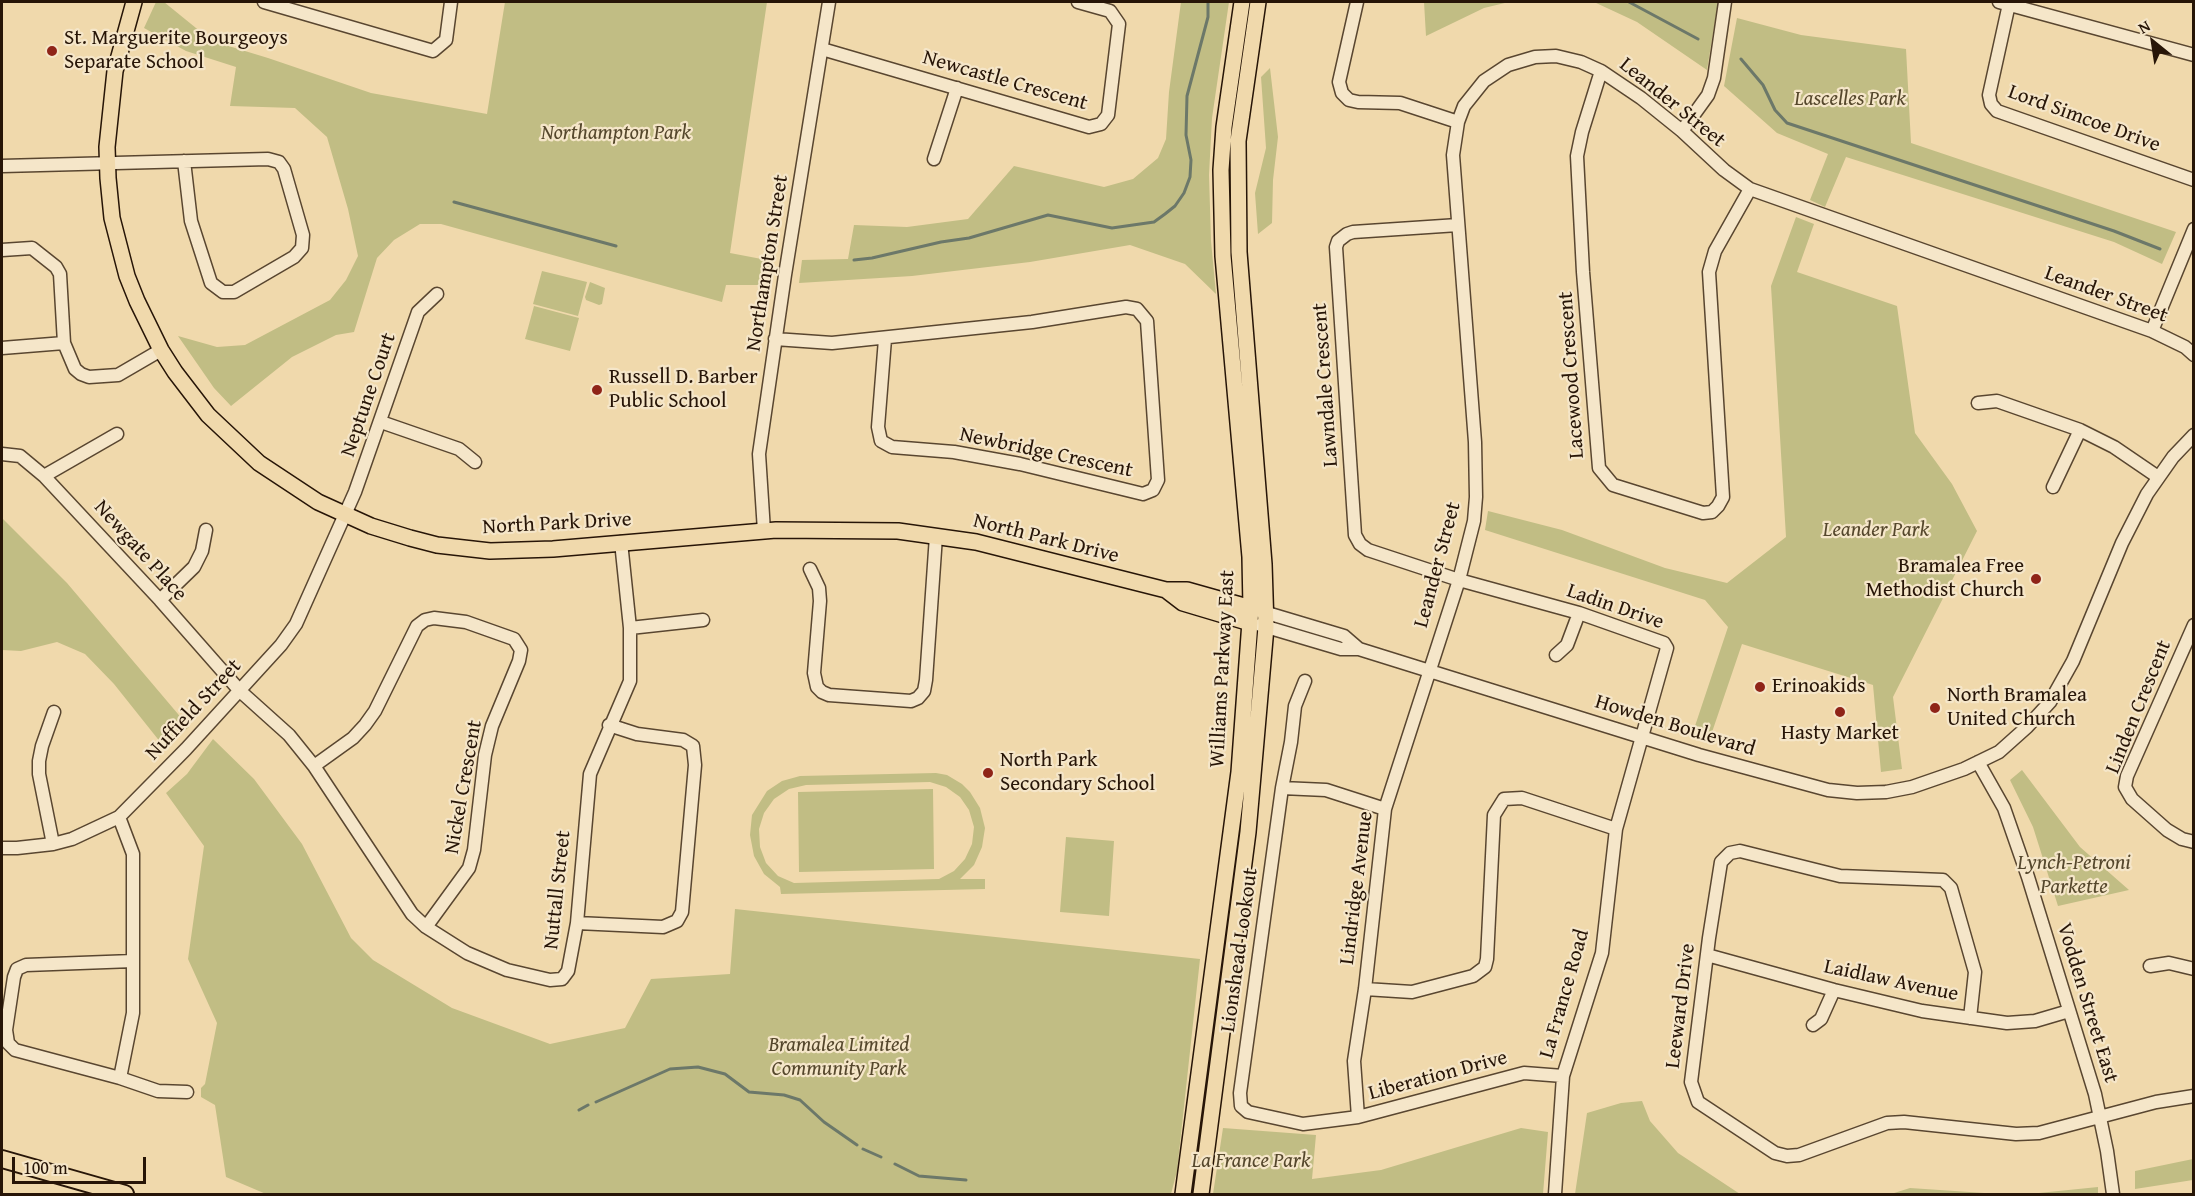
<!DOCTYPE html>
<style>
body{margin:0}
#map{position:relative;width:2195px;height:1196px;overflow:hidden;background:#f0d9ac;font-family:"Gentium Book Plus",serif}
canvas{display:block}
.frame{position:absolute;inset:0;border:3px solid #271507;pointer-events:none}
.north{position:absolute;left:2123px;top:12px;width:60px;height:60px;-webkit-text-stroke:4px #f5e6c9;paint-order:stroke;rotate:330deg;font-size:16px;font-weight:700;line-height:24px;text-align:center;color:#271507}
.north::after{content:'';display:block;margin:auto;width:21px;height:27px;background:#271507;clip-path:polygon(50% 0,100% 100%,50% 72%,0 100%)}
.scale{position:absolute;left:12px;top:1157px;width:134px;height:27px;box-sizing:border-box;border:3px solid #271507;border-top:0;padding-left:8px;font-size:18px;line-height:21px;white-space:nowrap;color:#271507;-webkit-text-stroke:4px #f5e6c9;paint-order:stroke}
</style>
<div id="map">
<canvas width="2195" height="1196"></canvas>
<div class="frame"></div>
<div class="north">N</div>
<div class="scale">100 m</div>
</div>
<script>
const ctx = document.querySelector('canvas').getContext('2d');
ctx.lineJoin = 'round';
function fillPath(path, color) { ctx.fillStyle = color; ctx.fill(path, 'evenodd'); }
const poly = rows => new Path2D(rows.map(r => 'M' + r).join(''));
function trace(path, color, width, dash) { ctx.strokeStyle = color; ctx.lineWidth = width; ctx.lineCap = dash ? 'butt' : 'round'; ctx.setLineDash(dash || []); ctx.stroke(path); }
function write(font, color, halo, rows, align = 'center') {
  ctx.font = font + ' "Gentium Book Plus",serif'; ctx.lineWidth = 4.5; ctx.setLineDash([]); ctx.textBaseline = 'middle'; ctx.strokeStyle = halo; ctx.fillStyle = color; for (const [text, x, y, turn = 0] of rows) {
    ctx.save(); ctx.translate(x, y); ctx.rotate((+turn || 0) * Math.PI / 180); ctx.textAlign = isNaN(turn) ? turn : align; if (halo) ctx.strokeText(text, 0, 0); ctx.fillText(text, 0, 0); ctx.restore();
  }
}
const green = poly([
 [156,2,164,2,212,41,268,58,371,93,487,114,505,2,767,2,730,253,772,261,767,285,726,285,722,302,441,224,420,224,394,240,377,258,354,332,336,335,292,357,231,406,214,388,178,336,217,347,245,345,330,300,346,280,358,256,348,209,327,137,295,108,230,106,236,67,186,51,144,28],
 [1181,2,1229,2,1212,118,1209,175,1211,241,1216,294,1185,264,1130,245,1030,262,912,276,799,283,802,260,848,259,854,225,907,227,968,219,1014,166,1104,187,1133,179,1158,158,1166,139,1169,92],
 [1424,2,1509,2,1484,8,1426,36],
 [1594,2,1718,2,1707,70,1637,22],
 [1737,18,1801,35,1906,49,1911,143,2176,232,2162,264,2114,242,1846,157,1825,207,1810,200,1828,154,1777,133,1724,86],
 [1270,68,1278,137,1273,180,1272,223,1258,234,1255,193,1266,148,1261,77],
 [1796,217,1814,224,1797,272,1897,306,1915,433,1952,484,1977,531,1893,697,1902,769,1881,772,1873,685,1742,644,1709,741,1692,735,1728,627,1705,600,1485,530,1488,511,1562,530,1665,568,1727,583,1786,537,1771,286],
 [542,271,587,282,578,316,533,304],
 [590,282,605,288,602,304,599,305,586,300,585,297],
 [534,306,579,318,570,351,525,339],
 [2,518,67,583,189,727,165,748,114,684,85,654,57,642,21,651,2,650],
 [213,739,254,779,302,844,351,938,373,960,452,1008,550,1044,625,1028,651,979,730,974,735,909,1200,959,1177,1171,1171,1194,266,1194,226,1177,215,1105,201,1097,201,1088,205,1084,217,1023,188,959,204,846,166,793,187,774],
 [2022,770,2080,847,2129,890,2058,906,2033,827,2010,780],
 [936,773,947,775,962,784,970,792,980,808,985,828,982,847,974,865,960,879,985,879,985,889,781,894,780,887,764,874,754,856,750,835,752,815,767,791,782,781,800,776],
 [930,782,946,787,960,797,969,810,974,827,972,844,965,859,954,871,939,879,794,883,778,876,766,863,760,847,759,829,764,813,774,799,789,789,806,785],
 [933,789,934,869,799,872,798,792],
 [1066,837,1114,841,1109,916,1060,912],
 [1642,1101,1650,1121,1678,1153,1740,1194,1575,1194,1587,1113,1621,1103],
 [1223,1128,1316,1135,1312,1179,1381,1170,1521,1128,1548,1132,1543,1194,1213,1194],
 [2193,1159,2193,1180,2135,1189,2135,1171],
 [2098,1187,2098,1194,2029,1194],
 [1910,1188,1999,1194,1891,1194]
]);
const stream = poly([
 [1629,2,1698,39],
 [1741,59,1763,85,1775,110,1787,123,2114,231,2160,249],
 [454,202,616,246],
 [854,260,872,258,941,242,969,238,1048,215,1112,228,1154,222,1165,214,1175,206,1184,193,1190,177,1191,160,1186,135,1187,96,1208,17,1208,2],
 [596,1102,670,1069,698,1067,725,1074,749,1092,784,1095,800,1100,824,1122,857,1145],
 [579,1110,588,1105],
 [863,1149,881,1157],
 [895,1164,919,1176,966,1180]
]);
const minor = poly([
 [264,2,433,51,446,40,451,2],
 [1357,2,1339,82,1342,93,1349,100,1358,102,1400,103,1458,122],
 [1999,2,2194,55],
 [2009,4,1989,95,1991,104,1997,111,2194,180],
 [822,49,1089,127,1101,124,1108,115,1119,24,1110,11,1078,2],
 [1601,71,1582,132,1577,156,1583,272,1599,468,1613,485,1703,513,1712,512,1718,506,1723,497,1709,272,1715,251,1750,189],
 [1682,131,1708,95,1714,78,1725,2],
 [934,159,957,88],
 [2,166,268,159,279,162,284,169,303,235,302,248,294,257,234,292,223,292,211,283,191,221,184,161],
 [1458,225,1353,232,1347,234,1338,241,1336,247,1355,535,1360,544,1368,550,1459,580,1579,613,1664,643,1667,648,1616,829,1602,953,1563,1076,1555,1194],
 [2,250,32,248,56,267,60,274,64,343,75,369,81,374,89,377,118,375,161,350],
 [2152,331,2194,229],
 [775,339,832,343,1032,322,1126,307,1137,309,1147,321,1158,480,1153,490,1143,494,1020,464,954,452,892,447,881,441,878,427,885,339],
 [2,348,64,343],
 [1978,403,1997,401,2080,430,2114,447,2158,477],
 [381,422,459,449,475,462],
 [2,454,20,456,44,476,160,600,240,691,289,735,314,766,412,914,426,927,467,953,507,970,550,980,562,979,568,971,577,923,590,774,630,681,630,628,621,542],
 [44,476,117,434],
 [2053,487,2080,430],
 [764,531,759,454,785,275,829,2],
 [810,569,819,588,820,601,814,673,817,687,822,692,829,695,911,701,918,698,924,691,926,680,936,536],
 [160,600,194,567,202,551,206,530],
 [1257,610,1344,636,1359,649],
 [1260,625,1341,649,1359,649,1699,755,1828,790,1857,793,1886,792,1912,787,1964,769,1999,752,2027,727,2050,702,2073,661,2122,543,2147,494,2173,457,2194,435],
 [2194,625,2127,776,2125,787,2132,799,2167,830,2182,839,2194,842],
 [630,628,703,620],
 [1556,655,1567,645,1579,613],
 [1305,681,1295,706,1291,742,1282,788,1240,1093,1241,1106,1248,1112,1303,1124,1358,1117,1524,1073,1563,1076],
 [1978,762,2004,808,2028,877,2095,1094,2107,1151,2113,1194],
 [314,766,353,738,365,725,375,711,417,626,425,620,434,618,466,622,514,639,521,650,519,661,492,726,485,755,474,850,469,868,426,927],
 [1282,788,1326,790,1385,809],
 [119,817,133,854,133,1013,120,1078,15,1050,8,1043,6,1030,14,977,17,969,26,965,133,961],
 [53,844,39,774,39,761,42,746,54,712],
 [2,848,17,848,53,844,72,839,119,817,186,749,281,645,296,624,355,492,418,312,437,294],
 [577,923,663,927,677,921,682,912,695,765,693,746,683,740,637,734,609,725],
 [1707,955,1834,990,1922,1011,2007,1023,2035,1021,2069,1011],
 [2150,966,2169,963,2194,969],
 [1365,989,1412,992,1473,976,1485,967,1487,959,1494,815,1504,799,1522,798,1616,829],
 [1970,1018,1975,972,1951,888,1943,880,1840,876,1740,851,1730,853,1721,862,1709,938,1691,1082,1698,1102,1775,1153,1787,1156,1799,1155,1887,1123,1904,1122,2016,1134,2039,1133,2156,1102,2194,1096],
 [1813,1025,1821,1019,1834,990],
 [120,1078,158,1091,187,1092],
 [1358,1117,1354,1061,1365,989,1385,809,1459,580,1474,521,1476,497,1475,442,1453,155,1458,122,1464,106,1484,81,1508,65,1535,57,1556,56,1581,62,1601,71,1641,98,1682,131,1724,170,1750,189,2152,331,2185,347,2194,355]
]);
const major = poly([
 [134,2,115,71,107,147,108,178,112,218,127,276,137,301,161,350,175,372,208,415,259,463,318,502,371,526,410,538,437,545,490,551,553,549,776,530,898,531,976,542,1166,590,1187,590,1251,608],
 [1166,590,1183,603,1250,623],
 [1183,1194,1239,772,1251,608,1250,557,1223,256,1221,170,1224,127,1242,2],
 [1201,1194,1248,832,1266,627,1264,564,1239,252,1238,141,1258,2]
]);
const highway = poly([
 [2,1159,125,1194]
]);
const markers = [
 [52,51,6,"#8f2418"],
 [597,390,6,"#8f2418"],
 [2036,579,6,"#8f2418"],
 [1760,687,6,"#8f2418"],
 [1935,708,6,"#8f2418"],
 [1840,712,6,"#8f2418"],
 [988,773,6,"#8f2418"]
];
const poiNames = [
 ["St. Marguerite Bourgeoys",64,39],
 ["Separate School",64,63],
 ["Russell D. Barber",609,378],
 ["Public School",609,402],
 ["Bramalea Free",2024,567,"right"],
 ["Methodist Church",2024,591,"right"],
 ["Erinoakids",1772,687],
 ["North Bramalea",1947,696],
 ["United Church",1947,720],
 ["Hasty Market",1840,734,"center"],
 ["North Park",1000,761],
 ["Secondary School",1000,785]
];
const streetNames = [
 ["Newcastle Crescent",1005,81,16],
 ["Leander Street",1672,103,39],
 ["Lord Simcoe Drive",2084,119,20],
 ["Northampton Street",768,263,-81],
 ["Leander Street",2106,295,20],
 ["Lacewood Crescent",1572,375,-94],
 ["Lawndale Crescent",1326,385,-94],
 ["Neptune Court",369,395,-71],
 ["Newbridge Crescent",1046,453,12],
 ["North Park Drive",557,524,-3],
 ["North Park Drive",1046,539,14],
 ["Newgate Place",140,551,48],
 ["Leander Street",1438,565,-75],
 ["Ladin Drive",1615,607,19],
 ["Williams Parkway East",1223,669,-87],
 ["Linden Crescent",2139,707,-68],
 ["Nuffield Street",194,710,-47],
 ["Howden Boulevard",1675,726,17],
 ["Nickel Crescent",464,787,-80],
 ["Lindridge Avenue",1357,888,-83],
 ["Nuttall Street",558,890,-84],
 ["Lionshead Lookout",1240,950,-82],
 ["Laidlaw Avenue",1891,981,12],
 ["La France Road",1565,994,-74],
 ["Vodden Street East",2087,1003,73],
 ["Leeward Drive",1681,1006,-83],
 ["Liberation Drive",1438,1076,-15]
];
const parkNames = [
 ["Lascelles Park",1850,100],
 ["Northampton Park",616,134],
 ["Leander Park",1876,531],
 ["Lynch-Petroni",2074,864],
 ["Parkette",2074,888],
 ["Bramalea Limited",839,1046],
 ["Community Park",839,1070],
 ["La France Park",1251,1162]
];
fillPath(green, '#c1bd84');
trace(stream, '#6c7869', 3);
trace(minor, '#594630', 15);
trace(major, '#271507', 18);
trace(highway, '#271507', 20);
trace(minor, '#f5e6c9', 12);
trace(major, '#f0d9ac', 15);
trace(highway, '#f0d9ac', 16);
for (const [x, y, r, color] of markers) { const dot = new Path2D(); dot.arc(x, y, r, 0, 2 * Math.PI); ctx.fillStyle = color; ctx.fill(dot); trace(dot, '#f5e6c9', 2); }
write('21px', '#271507', '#f5e6c9', poiNames, 'left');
write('21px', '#271507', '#f5e6c9', streetNames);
write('italic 21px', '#55472c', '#f5e6c9', parkNames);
</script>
